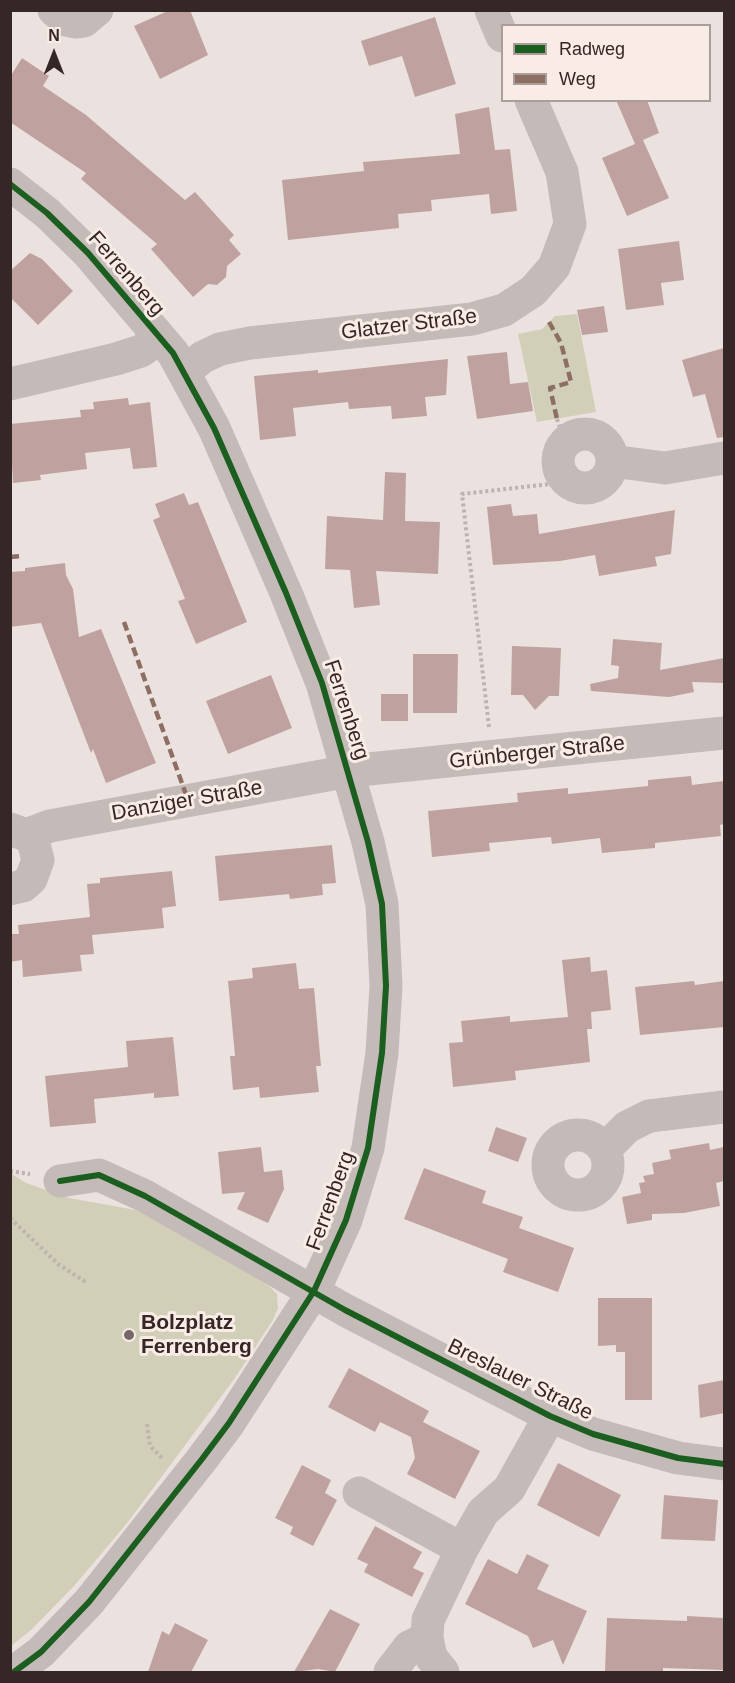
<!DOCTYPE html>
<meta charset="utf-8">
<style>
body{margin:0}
#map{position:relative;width:735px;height:1683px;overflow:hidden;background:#ebe2df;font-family:Helvetica,sans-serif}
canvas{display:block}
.frame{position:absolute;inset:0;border:12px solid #352726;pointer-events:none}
.legend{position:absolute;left:501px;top:24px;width:210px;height:78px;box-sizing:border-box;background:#f9ebe5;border:2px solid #ab9d99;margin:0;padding:8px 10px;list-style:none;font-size:18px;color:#352726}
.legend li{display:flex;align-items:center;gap:12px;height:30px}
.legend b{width:30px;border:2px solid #ab9d99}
.north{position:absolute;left:24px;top:24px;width:60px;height:60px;-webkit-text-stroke:4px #f9ebe5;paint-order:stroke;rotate:0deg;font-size:16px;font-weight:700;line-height:24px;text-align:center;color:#352726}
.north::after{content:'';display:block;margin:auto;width:21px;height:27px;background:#352726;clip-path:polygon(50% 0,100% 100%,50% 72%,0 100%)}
</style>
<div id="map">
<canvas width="735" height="1683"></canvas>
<div class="frame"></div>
<ul class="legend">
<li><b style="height:8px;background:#1b5e20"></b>Radweg</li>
<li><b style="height:8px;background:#8d6e63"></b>Weg</li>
</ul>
<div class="north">N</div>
</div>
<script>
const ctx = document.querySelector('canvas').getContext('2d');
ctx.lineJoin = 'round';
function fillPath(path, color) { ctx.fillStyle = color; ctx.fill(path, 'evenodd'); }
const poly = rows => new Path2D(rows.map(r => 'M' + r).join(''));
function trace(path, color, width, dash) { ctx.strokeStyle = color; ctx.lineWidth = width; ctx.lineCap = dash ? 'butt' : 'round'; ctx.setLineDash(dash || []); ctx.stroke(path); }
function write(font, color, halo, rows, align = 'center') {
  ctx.font = font + ' Helvetica,sans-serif'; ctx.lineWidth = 6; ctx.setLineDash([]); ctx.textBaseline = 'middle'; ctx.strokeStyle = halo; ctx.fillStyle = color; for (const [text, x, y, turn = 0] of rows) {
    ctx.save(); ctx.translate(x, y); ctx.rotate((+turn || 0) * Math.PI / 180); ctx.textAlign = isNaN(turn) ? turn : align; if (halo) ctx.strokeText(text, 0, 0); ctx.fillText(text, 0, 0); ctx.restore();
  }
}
const green = poly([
 [577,314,596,412,537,422,518,334,542,329,555,316],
 [10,1173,26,1183,69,1198,147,1212,269,1286,277,1294,278,1308,273,1320,235,1378,128,1522,75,1585,31,1630,11,1646]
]);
const building = poly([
 [170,10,190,10,208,55,160,79,134,26],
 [435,17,456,84,415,97,402,56,369,66,361,41],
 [22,58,49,76,43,86,86,115,185,200,195,192,234,235,229,240,241,254,227,266,226,277,217,285,208,284,193,297,151,249,157,244,81,179,86,173,10,122,10,77],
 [616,100,647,100,659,133,643,140,669,198,627,216,602,158,635,144],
 [489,107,495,150,510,149,517,211,491,214,489,194,431,200,432,211,398,214,399,228,288,240,282,180,364,171,363,162,460,154,455,114],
 [679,241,684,280,661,283,664,305,626,310,618,249],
 [30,253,42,259,73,291,38,325,10,297,10,271],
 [604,306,608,332,582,335,577,310],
 [724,348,724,437,717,438,705,394,693,397,682,360],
 [507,352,510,384,528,382,533,411,477,419,467,356],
 [448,359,446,395,425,397,427,416,392,419,391,406,349,409,348,402,293,408,296,436,260,440,254,376,318,370,318,373],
 [128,398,129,405,150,402,157,467,133,469,130,448,85,453,87,469,40,475,41,480,13,483,10,424,81,417,80,410,94,409,93,402],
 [385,472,406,473,405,521,440,522,438,574,376,571,380,605,354,608,350,570,325,569,327,516,383,520],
 [184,493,189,505,198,502,247,622,196,644,178,601,185,599,153,520,160,517,155,504],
 [511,504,513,516,537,514,539,534,675,510,671,554,655,557,657,566,599,576,595,555,560,561,493,565,487,507],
 [65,563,66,575,73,589,79,637,101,629,156,763,106,783,93,749,91,753,41,623,10,627,10,572,25,571,25,568],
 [613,639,662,643,660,670,724,658,724,683,692,682,694,692,669,697,591,691,590,684,618,678,619,666,611,665],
 [512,646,561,648,559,696,549,696,535,710,523,695,511,695],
 [413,654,458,654,457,713,413,713],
 [271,675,292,728,228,754,206,701],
 [381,694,408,694,408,721,381,721],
 [691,776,692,785,724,781,724,824,720,825,721,836,655,843,655,848,602,853,600,838,552,844,551,837,489,843,490,851,432,857,428,811,518,802,517,793,568,788,568,794,648,786,648,780],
 [332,845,336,883,322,884,323,895,290,899,289,894,219,901,215,856],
 [172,871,176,906,162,908,164,928,92,935,94,954,80,955,82,971,23,977,22,960,10,962,10,934,19,934,18,925,90,917,87,884,100,883,100,878],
 [590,957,591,972,607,970,611,1010,591,1012,592,1029,587,1029,590,1062,515,1071,516,1080,453,1087,449,1043,463,1042,461,1021,510,1016,510,1022,568,1017,562,960],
 [296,963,299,989,314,988,321,1066,316,1066,319,1092,260,1098,259,1087,233,1090,230,1056,235,1056,228,981,253,978,252,968],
 [694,981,695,985,724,981,724,1027,640,1035,635,987],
 [173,1037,179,1096,154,1098,154,1093,94,1099,96,1123,50,1127,45,1076,128,1067,126,1041],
 [496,1127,527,1138,518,1162,488,1151],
 [709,1143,710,1150,724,1147,724,1181,716,1183,720,1206,684,1213,652,1214,652,1220,627,1224,622,1197,641,1193,639,1183,645,1182,643,1176,654,1174,652,1163,671,1159,669,1150],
 [261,1147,264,1172,282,1170,284,1189,268,1223,237,1209,245,1192,222,1194,218,1152],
 [424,1168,486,1191,482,1203,523,1217,519,1228,574,1248,558,1292,503,1272,508,1259,404,1219],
 [598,1298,652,1298,652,1400,625,1400,625,1352,616,1352,616,1345,598,1346],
 [349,1368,429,1411,423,1422,480,1451,455,1499,407,1474,415,1458,411,1437,380,1422,375,1432,328,1407],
 [724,1380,724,1413,700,1418,698,1385],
 [558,1463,621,1495,599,1537,537,1505],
 [302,1465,331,1480,325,1493,337,1500,313,1546,290,1534,293,1527,275,1518],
 [664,1495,718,1500,715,1541,661,1539],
 [375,1526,422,1552,413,1568,424,1573,412,1597,364,1572,368,1564,357,1559],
 [527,1554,549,1565,537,1589,587,1611,563,1665,553,1640,533,1648,528,1636,465,1604,488,1559,517,1574],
 [330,1609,360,1624,335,1672,318,1669,294,1672],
 [687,1616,724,1618,724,1670,663,1668,663,1672,605,1672,607,1618,687,1621],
 [175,1623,208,1640,191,1672,148,1672,162,1631,169,1635]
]);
const path = poly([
 [557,419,565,442],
 [489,727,462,494,550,484,561,474],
 [10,1171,30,1174],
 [10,1218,58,1264,87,1283],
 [147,1424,150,1446,163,1459]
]);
const minor = poly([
 [54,10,66,20,75,22,84,21,97,10],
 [491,10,502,36],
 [10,184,47,213,88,253,173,353,214,428,286,593,322,683,368,842,382,904,386,986,382,1053,368,1148,346,1220,314,1291,229,1423,202,1459,89,1602,41,1652,14,1672],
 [185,371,203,357,220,349,250,343,472,319,504,310,533,291,554,267,570,224,562,172,531,100],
 [10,384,116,359,141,351,160,338],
 '558 461a27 27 0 1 1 54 0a27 27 0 1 1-54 0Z',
 [612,461,665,468,724,458],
 [10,829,26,835,33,841,38,860,31,879,23,886,10,889],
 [26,835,50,826,349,771,724,733],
 '548 1165a30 30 0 1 1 60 0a30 30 0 1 1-60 0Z',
 [604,1150,627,1127,649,1116,724,1107],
 [60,1181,99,1175,145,1196,345,1310,550,1416,593,1434,678,1458,724,1464],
 [359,1493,462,1549],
 [427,1638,431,1657,443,1672],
 [390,1672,409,1647,427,1638,428,1620,462,1549,483,1512,509,1489,550,1416]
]);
const quiet = poly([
 [549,322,561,343,571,382,550,388,557,419],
 [10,557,23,556],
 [124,622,188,800]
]);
const cycleway = poly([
 [10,184,47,213,88,253,173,353,214,428,286,593,322,683,368,842,382,904,386,986,382,1053,368,1148,346,1220,314,1291,229,1423,202,1459,89,1602,41,1652,14,1672],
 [60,1181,99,1175,145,1196,345,1310,550,1416,593,1434,678,1458,724,1464]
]);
const markers = [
 [129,1335,6,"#756867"]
];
const streetNames = [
 ["Ferrenberg",126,274,49],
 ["Glatzer Straße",409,325,-7],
 ["Ferrenberg",346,710,72],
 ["Grünberger Straße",537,753,-6],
 ["Danziger Straße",187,801,-10],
 ["Ferrenberg",331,1201,-70],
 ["Breslauer Straße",520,1380,26]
];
const poiNames = [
 ["Bolzplatz",141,1323],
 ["Ferrenberg",141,1347]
];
fillPath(green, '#d1cfb8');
fillPath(building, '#bfa2a0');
trace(path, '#bdb3b0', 4, [3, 3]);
trace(minor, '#c4bbb8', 33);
trace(quiet, '#8d6e63', 4.5, [9, 4.5]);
trace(cycleway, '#1b5e20', 6);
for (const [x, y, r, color] of markers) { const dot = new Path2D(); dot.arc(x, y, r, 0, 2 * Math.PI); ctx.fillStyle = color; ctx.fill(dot); trace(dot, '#f9ebe5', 2); }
write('21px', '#352726', '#f9ebe5', streetNames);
write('bold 21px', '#352726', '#f9ebe5', poiNames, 'left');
</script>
